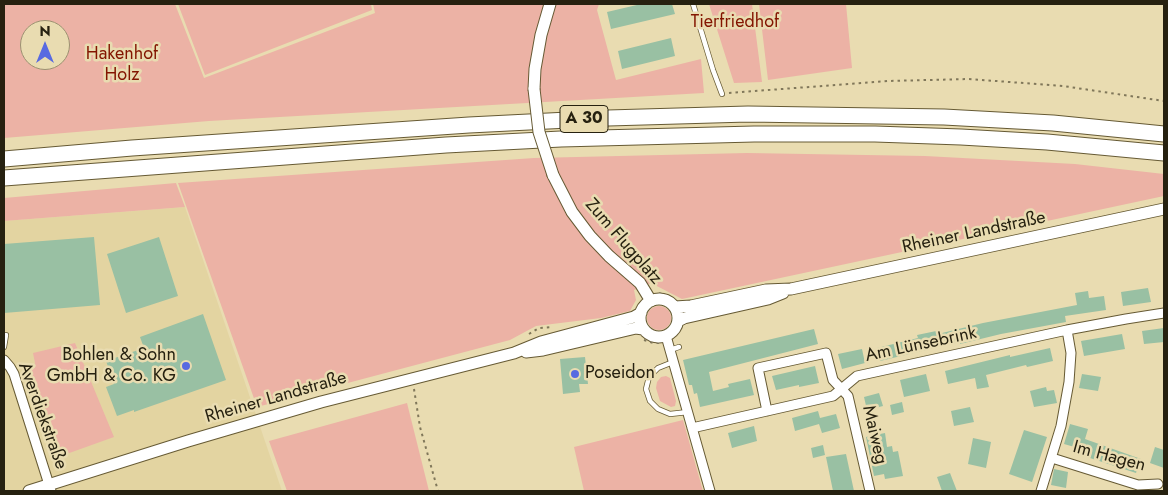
<!DOCTYPE html>
<meta charset="utf-8">
<style>
body{margin:0}
#map{position:relative;width:1168px;height:495px;overflow:hidden;background:#e9dcb1;font-family:Jost,sans-serif}
canvas{display:block}
.frame{position:absolute;inset:0;border:5px solid #262110;pointer-events:none}
.north{position:absolute;left:20px;top:20px;width:50px;height:50px;box-sizing:border-box;background:#e9dcb1;border:1px solid #9b9171;border-radius:50%;rotate:0deg;font-size:14px;font-weight:700;line-height:20px;text-align:center;color:#262110}
.north::after{content:'';display:block;margin:auto;width:18px;height:22px;background:#586ae1;clip-path:polygon(50% 0,100% 100%,50% 72%,0 100%)}
</style>
<div id="map">
<canvas width="1168" height="495"></canvas>
<div class="frame"></div>
<div class="north">N</div>
</div>
<script>
const ctx = document.querySelector('canvas').getContext('2d');
ctx.lineJoin = 'round';
function fillPath(path, color) { ctx.fillStyle = color; ctx.fill(path, 'evenodd'); }
const poly = rows => new Path2D(rows.map(r => 'M' + r).join(''));
function trace(path, color, width, dash) { ctx.strokeStyle = color; ctx.lineWidth = width; ctx.lineCap = dash ? 'butt' : 'round'; ctx.setLineDash(dash || []); ctx.stroke(path); }
function write(font, color, halo, rows, align = 'center') {
  ctx.font = font + ' Jost,sans-serif'; ctx.lineWidth = 5; ctx.setLineDash([]); ctx.textBaseline = 'middle'; ctx.strokeStyle = halo; ctx.fillStyle = color; for (const [text, x, y, turn = 0] of rows) {
    ctx.save(); ctx.translate(x, y); ctx.rotate((+turn || 0) * Math.PI / 180); ctx.textAlign = isNaN(turn) ? turn : align; if (halo) ctx.strokeText(text, 0, 0); ctx.fillText(text, 0, 0); ctx.restore();
  }
}
const built = poly([
 [185,207,282,491,4,491,4,221]
]);
const green = poly([
 [4,4,175,4,204,78,375,13,373,4,599,4,597,10,616,80,701,59,704,93,209,121,4,138],
 [30,30,60,30,60,60,30,60],
 [178,4,371,4,372,10,205,75],
 [709,4,752,4,762,82,734,83],
 [759,4,846,4,852,68,768,80],
 [747,153,925,156,1075,164,1164,174,1164,196,682,299,651,283,634,290,636,300,630,311,601,318,536,326,510,340,257,407,178,183,534,158],
 [176,183,185,207,4,221,4,198],
 '647 318a12 12 0 1 1 24 0a12 12 0 1 1-24 0Z',
 [75,343,114,437,61,456,52,453,28,372,35,363,33,353],
 [666,376,670,378,676,401,675,406,671,407,660,401,656,388,657,382,661,377],
 [407,403,429,491,287,491,269,441],
 [683,420,703,491,584,491,574,447]
]);
const building = poly([
 [641,4,672,4,675,14,611,29,607,12],
 [671,38,675,56,622,69,618,51],
 [94,237,100,305,4,313,4,244],
 [159,237,178,296,126,313,107,254],
 [1148,288,1151,302,1123,306,1121,292],
 [1088,291,1089,298,1104,296,1106,310,1065,316,1066,322,1001,334,960,344,960,342,880,361,877,348,918,338,917,335,941,330,942,333,983,323,1077,305,1075,293],
 [203,314,226,380,134,412,134,410,117,416,106,387,114,384,106,361,144,348,140,337],
 [1164,328,1164,342,1144,344,1142,331],
 [814,329,818,344,709,372,713,391,729,387,728,384,750,379,754,395,700,407,697,393,694,394,692,385,689,385,683,360],
 [1122,334,1125,349,1084,356,1081,341],
 [1050,348,1053,361,1027,367,1026,365,986,375,989,387,977,389,975,378,948,384,945,371,1010,355,1010,357],
 [862,349,865,363,842,369,838,354],
 [585,357,588,384,579,384,580,392,563,394,560,359],
 [815,366,819,383,799,387,799,385,776,390,772,376],
 [926,374,930,391,904,397,900,380],
 [1082,374,1101,377,1098,391,1079,388],
 [1046,387,1047,391,1054,390,1057,403,1034,407,1030,391],
 [879,393,883,406,867,410,864,397],
 [902,402,904,412,892,415,890,405],
 [970,407,974,422,954,426,951,411],
 [818,411,820,418,836,414,840,428,822,433,819,424,795,431,792,418],
 [1070,424,1088,429,1085,439,1141,459,1136,473,1090,458,1092,452,1064,444],
 [754,426,757,441,732,448,728,433],
 [1024,430,1047,437,1032,482,1009,474],
 [885,433,887,447,892,446,893,452,898,451,903,476,885,479,884,474,874,476,866,437],
 [973,438,991,442,986,468,968,464],
 [823,445,825,455,813,458,811,448],
 [1155,447,1164,450,1164,468,1150,463],
 [846,454,854,491,833,491,826,457],
 [1054,469,1068,472,1066,488,1051,485],
 [950,473,957,491,942,491,937,477]
]);
const path = poly([
 [729,93,888,81,969,79,1063,86,1164,101],
 [659,293,671,297],
 [529,334,539,328,553,327],
 [644,340,653,343,659,343],
 [414,389,420,427,438,491]
]);
const lane = poly([
 [693,4,713,70,722,94],
 [4,347,6,335],
 [670,350,679,347],
 [673,362,658,368,649,377,646,389,650,401,658,409,670,414,688,412]
]);
const street = poly([
 [666,336,710,491],
 [4,360,10,367,14,374,51,491],
 [767,411,758,368,826,353,833,380,848,396,870,491],
 [692,428,833,396,857,376,1067,330,1126,319,1164,313],
 [1052,458,1138,485,1158,484],
 [1041,491,1061,426,1069,382,1071,353,1067,330]
]);
const secondary = poly([
 [534,89,535,69,541,35,550,4],
 [553,175,572,212,590,236,609,256,640,283,651,301],
 '640 318a19 19 0 1 1 38 0a19 19 0 1 1-38 0Z',
 [675,307,691,306,766,290,791,289,1164,209],
 [678,321,684,318,768,299,783,293],
 [526,352,543,350,636,328,643,329],
 [29,491,188,441,321,402,514,353,541,342,634,317,641,313]
]);
const highway = poly([
 [4,159,132,148,469,125,608,118,748,114,944,117,1053,123,1164,134],
 [4,178,446,145,561,139,754,134,875,134,961,137,1047,142,1164,153]
]);
const secondaryBridge = poly([
 [534,89,539,132,553,175]
]);
const markers = [
 [186,366,5,"#586ae1"],
 [575,374,5,"#586ae1"]
];
const shields = [
 [584,119,48]
];
const shieldNames = [
 ["A 30",584,119]
];
const parkNames = [
 ["Tierfriedhof",735,23],
 ["Hakenhof",122,55],
 ["Holz",122,76]
];
const streetNames = [
 ["Rheiner Landstraße",974,233,-12],
 ["Zum Flugplatz",623,242,49],
 ["Am Lünsebrink",921,345,-12],
 ["Rheiner Landstraße",276,398,-16],
 ["Averdiekstraße",42,416,70],
 ["Maiweg",874,435,77],
 ["Im Hagen",1109,457,15]
];
const poiNames = [
 ["Bohlen & Sohn",176,356],
 ["GmbH & Co. KG",176,377],
 ["Poseidon",585,374,"left"]
];
fillPath(built, '#e3d4a1');
fillPath(green, '#ecb2a5');
fillPath(building, '#99c0a3');
trace(lane, '#665a34', 6);
trace(street, '#665a34', 11);
trace(secondary, '#665a34', 13);
trace(highway, '#665a34', 17);
trace(path, '#80775a', 2, [2.5, 4]);
trace(lane, '#fff', 4.5);
trace(street, '#fff', 9);
trace(secondary, '#fff', 11);
trace(highway, '#fff', 15);
trace(secondaryBridge, '#665a34', 13, []);
trace(secondaryBridge, '#fff', 11);
for (const [x, y, r, color] of markers) { const dot = new Path2D(); dot.arc(x, y, r, 0, 2 * Math.PI); ctx.fillStyle = color; ctx.fill(dot); trace(dot, '#e9dcb1', 2); }
for (const [x, y, w] of shields) { const box = new Path2D(); box.roundRect(x - w / 2, y - 13.5, w, 27, 4); ctx.fillStyle = '#e9dcb1'; ctx.fill(box); trace(box, '#262110', 1); }
write('bold 16px', '#262110', null, shieldNames);
write('18px', '#831500', '#e9dcb1', parkNames);
write('18px', '#262110', '#e9dcb1', streetNames);
write('18px', '#262110', '#e9dcb1', poiNames, 'right');
</script>
